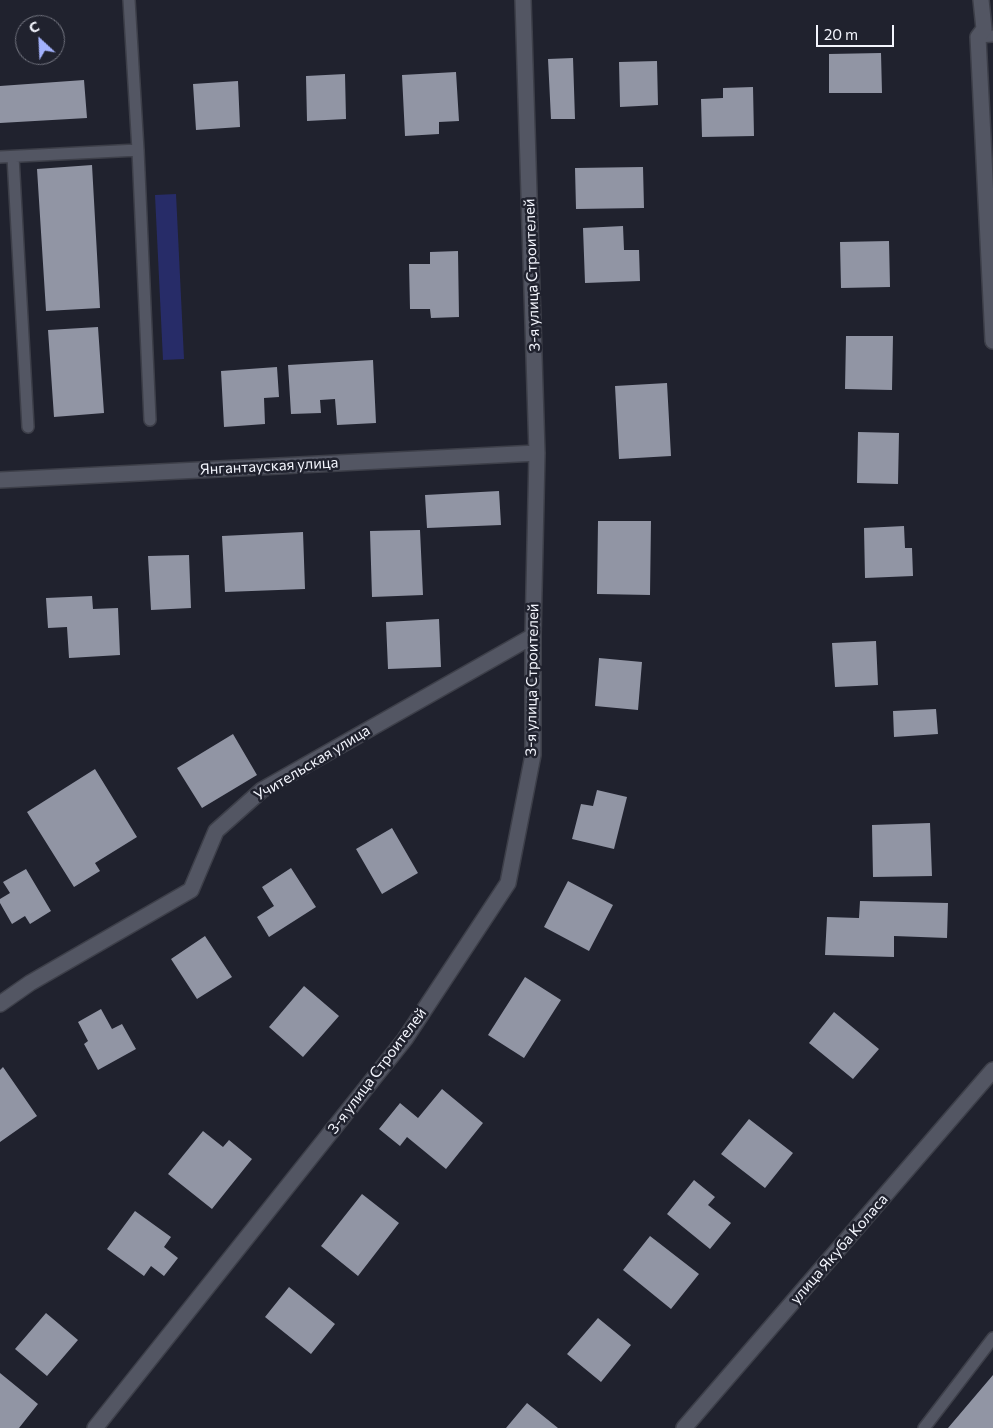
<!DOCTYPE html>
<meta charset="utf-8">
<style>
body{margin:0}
#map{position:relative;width:993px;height:1428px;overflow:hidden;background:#20222e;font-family:Commissioner,sans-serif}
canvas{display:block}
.north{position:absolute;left:15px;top:15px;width:50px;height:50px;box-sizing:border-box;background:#20222e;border:1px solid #747681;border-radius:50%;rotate:335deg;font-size:14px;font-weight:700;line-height:20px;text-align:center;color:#f3f5fd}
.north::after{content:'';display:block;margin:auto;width:18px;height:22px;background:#a3b2fd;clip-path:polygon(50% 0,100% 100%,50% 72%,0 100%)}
.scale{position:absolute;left:816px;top:25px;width:78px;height:22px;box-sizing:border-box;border:2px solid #f3f5fd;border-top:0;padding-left:6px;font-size:15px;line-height:18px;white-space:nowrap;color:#f3f5fd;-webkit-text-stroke:4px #20222e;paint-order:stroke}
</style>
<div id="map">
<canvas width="993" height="1428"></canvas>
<div class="north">С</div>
<div class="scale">20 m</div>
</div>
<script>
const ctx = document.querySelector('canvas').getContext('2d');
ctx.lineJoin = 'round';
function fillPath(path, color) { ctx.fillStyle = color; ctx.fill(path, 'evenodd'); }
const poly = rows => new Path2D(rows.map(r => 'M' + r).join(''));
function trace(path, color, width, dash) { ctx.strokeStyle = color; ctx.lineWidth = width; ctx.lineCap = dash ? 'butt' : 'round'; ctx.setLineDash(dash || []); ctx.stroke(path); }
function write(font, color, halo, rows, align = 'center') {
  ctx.font = font + ' Commissioner,sans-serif'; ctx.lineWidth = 5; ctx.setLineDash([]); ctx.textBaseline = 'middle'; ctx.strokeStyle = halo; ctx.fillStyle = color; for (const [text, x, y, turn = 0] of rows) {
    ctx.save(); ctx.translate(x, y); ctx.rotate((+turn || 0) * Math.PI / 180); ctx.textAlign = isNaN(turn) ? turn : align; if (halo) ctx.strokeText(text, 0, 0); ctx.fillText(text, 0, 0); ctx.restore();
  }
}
const green = poly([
 [176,194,184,359,163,360,155,195]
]);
const building = poly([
 [881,53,882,93,829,93,829,54],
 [573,58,575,119,551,119,548,59],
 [657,61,658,105,620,107,619,62],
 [456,72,459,121,439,122,439,134,405,136,402,75],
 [345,74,346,119,307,121,306,76],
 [84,80,87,118,0,123,0,86],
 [238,81,240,127,196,130,193,84],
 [753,87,754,136,702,137,701,99,723,98,723,88],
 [92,165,100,308,46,311,37,169],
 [643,167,644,208,576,209,575,168],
 [623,226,624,250,639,250,640,281,585,283,583,228],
 [889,241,890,287,841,288,840,242],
 [458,251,459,317,431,318,430,309,410,309,409,264,430,264,430,252],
 [98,327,104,413,54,417,48,330],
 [846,336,893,336,892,390,845,389],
 [373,360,376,423,337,425,335,399,320,400,321,413,291,414,288,365],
 [277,367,279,397,264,398,265,424,224,427,221,371],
 [667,383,671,456,619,459,615,386],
 [858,432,899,433,898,484,857,483],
 [499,491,501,525,427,528,425,495],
 [598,521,651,521,650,595,597,594],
 [904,526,905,548,912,548,913,576,865,578,864,528],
 [420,530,423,595,372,597,370,531],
 [303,532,305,589,225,592,222,536],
 [189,555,191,608,151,610,148,556],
 [92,596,93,609,118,608,120,655,69,658,67,627,48,628,46,598],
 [439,619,441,667,388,669,386,622],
 [876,641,878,685,835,687,832,643],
 [599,658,642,662,638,710,595,706],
 [936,709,938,734,894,737,893,711],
 [233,734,257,775,202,808,177,768],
 [95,769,137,837,95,863,100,871,74,887,27,812],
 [597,790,627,797,614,849,572,839,581,804,593,806],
 [930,823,932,876,873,877,872,825],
 [392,828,418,873,382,894,356,849],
 [291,868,316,907,269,937,257,917,274,906,262,887],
 [26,869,51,911,30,924,25,916,12,924,0,903,0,899,10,893,3,882],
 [568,881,613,905,589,951,544,927],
 [860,901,948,903,947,938,894,936,894,957,825,955,827,917,859,918],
 [205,936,232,977,197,999,171,959],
 [525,977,561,1000,524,1058,488,1035],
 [304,986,339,1016,303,1057,269,1027],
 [101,1009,112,1029,122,1024,136,1049,98,1070,84,1044,88,1041,78,1022],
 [834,1012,879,1049,853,1079,809,1043],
 [3,1067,37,1116,0,1142,0,1070],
 [442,1089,483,1123,446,1169,407,1137,400,1146,379,1129,400,1103,418,1118],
 [749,1119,793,1153,765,1188,721,1154],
 [203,1131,223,1147,229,1140,252,1159,212,1209,168,1174],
 [694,1180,715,1197,708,1205,731,1223,710,1249,667,1214],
 [362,1194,399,1223,358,1276,321,1246],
 [135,1211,171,1237,164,1247,178,1258,164,1276,151,1266,144,1276,107,1249],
 [650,1236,699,1274,671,1309,623,1270],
 [289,1287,335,1324,311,1354,265,1317],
 [46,1313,78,1340,47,1376,15,1349],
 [598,1318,631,1345,601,1382,567,1354],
 [0,1373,38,1404,19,1428,0,1428],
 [993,1375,993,1428,948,1428],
 [527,1403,558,1428,506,1428]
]);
const lane = poly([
 [978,37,993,36],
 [138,150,150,420],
 [0,157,138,150,129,0],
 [13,157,28,427],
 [924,1428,993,1338]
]);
const street = poly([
 [981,0,984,29,978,37,993,341],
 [0,480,537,453],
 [0,1004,30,983,191,890,216,831,262,790,533,636],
 [95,1428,405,1039,508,883,533,755,533,636,537,453,523,0],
 [684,1428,993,1070]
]);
const streetNames = [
 ["3-я улица Строителей",532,275,-92],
 ["Янгантауская улица",269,466,-3],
 ["3-я улица Строителей",532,680,-89],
 ["Учительская улица",312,763,-31],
 ["3-я улица Строителей",377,1071,-53],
 ["улица Якуба Коласа",839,1249,-49]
];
fillPath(green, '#272c68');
fillPath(building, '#9195a4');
trace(lane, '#3d3f49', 14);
trace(street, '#3d3f49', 18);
trace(lane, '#535663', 11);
trace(street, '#535663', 15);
write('15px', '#f3f5fd', '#20222e', streetNames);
</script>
